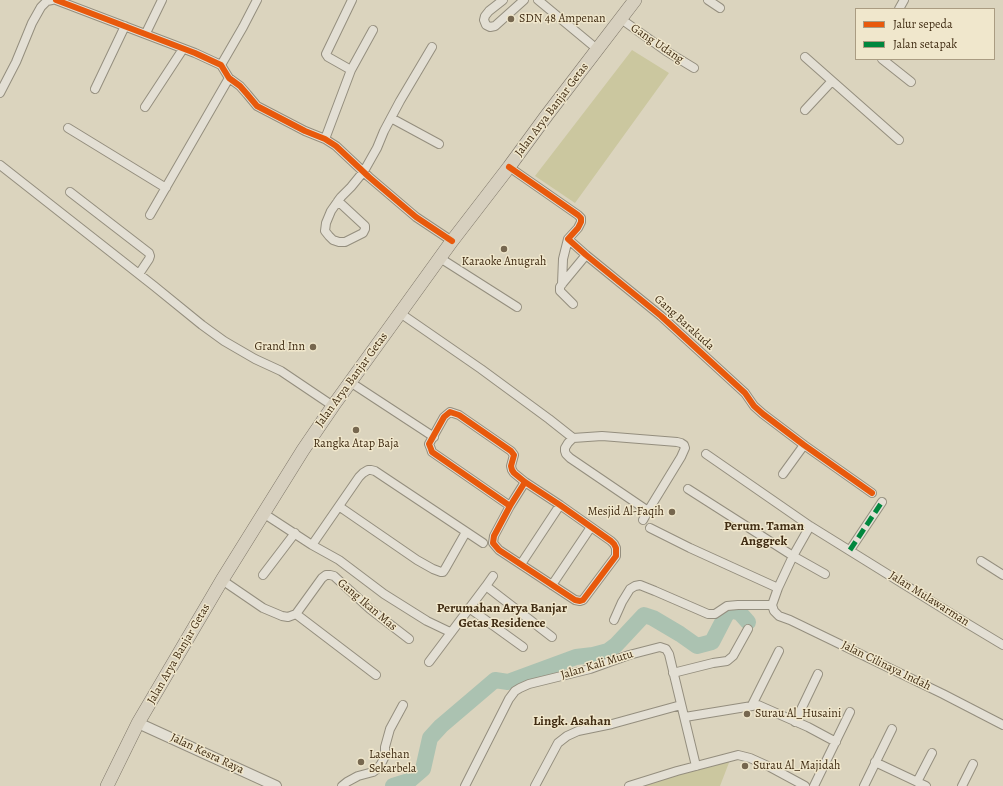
<!DOCTYPE html>
<style>
body{margin:0}
#map{position:relative;width:1003px;height:786px;overflow:hidden;background:#dbd4be;font-family:Alegreya,serif}
canvas{display:block}
.legend{position:absolute;left:855px;top:8px;width:140px;height:52px;box-sizing:border-box;background:#f0e7cc;border:1px solid #aa9c82;margin:0;padding:5px 7px;list-style:none;font-size:12px;color:#402c13}
.legend li{display:flex;align-items:center;gap:8px;height:20px}
.legend b{width:20px;border:1px solid #aa9c82}
</style>
<div id="map">
<canvas width="1003" height="786"></canvas>
<ul class="legend">
<li><b style="height:5px;background:#e8590c"></b>Jalur sepeda</li>
<li><b style="height:5px;background:#00873e"></b>Jalan setapak</li>
</ul>
</div>
<script>
const ctx = document.querySelector('canvas').getContext('2d');
ctx.lineJoin = 'round';
function fillPath(path, color) { ctx.fillStyle = color; ctx.fill(path, 'evenodd'); }
const poly = rows => new Path2D(rows.map(r => 'M' + r).join(''));
function trace(path, color, width, dash) { ctx.strokeStyle = color; ctx.lineWidth = width; ctx.lineCap = dash ? 'butt' : 'round'; ctx.setLineDash(dash || []); ctx.stroke(path); }
function write(font, color, halo, rows, align = 'center') {
  ctx.font = font + ' Alegreya,serif'; ctx.lineWidth = 3; ctx.setLineDash([]); ctx.textBaseline = 'middle'; ctx.strokeStyle = halo; ctx.fillStyle = color; for (const [text, x, y, turn = 0] of rows) {
    ctx.save(); ctx.translate(x, y); ctx.rotate((+turn || 0) * Math.PI / 180); ctx.textAlign = isNaN(turn) ? turn : align; if (halo) ctx.strokeText(text, 0, 0); ctx.fillText(text, 0, 0); ctx.restore();
  }
}
const green = poly([
 [632,50,669,73,575,203,535,176],
 [730,760,720,786,631,786]
]);
const river = poly([
 [393,786,409,781,423,769,430,738,441,726,495,680,508,682,576,657,593,655,608,651,616,645,644,615,653,618,680,634,697,646,712,642,726,615,731,610,740,613,748,622]
]);
const minor = poly([
 [56,0,195,53,221,65,229,78,240,86,247,94,257,106,305,131,325,139,336,146,369,177,416,217,452,241],
 [503,0,489,11,485,16,484,20,486,25,490,27,495,26,524,0],
 [538,0,597,49],
 [708,0,720,8],
 [899,9,904,0],
 [621,19,666,51,694,68],
 [146,33,162,0],
 [805,57,899,140],
 [882,59,911,82],
 [221,65,243,27,257,0],
 [351,70,373,30],
 [95,89,125,26],
 [0,93,16,62,32,23,41,7,47,1,52,0],
 [145,107,183,49],
 [805,110,832,81],
 [391,118,439,144],
 [68,128,166,188],
 [325,139,351,70,328,57,326,54,352,0],
 [0,165,154,286,202,325,224,341,255,359,281,371,333,406],
 [509,167,578,215,581,218,581,222,578,228,568,239,586,255,661,316,745,393,754,406,763,414,804,445,872,493],
 [70,192,149,253,150,256,149,259,139,274],
 [338,201,365,226,365,229,363,233,345,242,339,242,333,240,329,236,325,231,326,223,331,211,338,201,341,197,351,187,364,171,377,148,384,131,400,101,432,47],
 [150,215,229,78],
 [440,258,517,307],
 [562,284,563,259,568,239],
 [573,304,560,291,560,287,562,284,586,255],
 [400,313,481,369,549,419,573,438],
 [350,382,434,437],
 [706,454,810,526,963,621,1003,645],
 [783,474,804,445],
 [688,489,793,556,825,574],
 [510,506,432,452,431,449,429,444,444,417,450,412,459,415,511,451,514,455,511,466,512,470,514,473,525,482,560,505,611,541,614,544,616,548,616,556,583,600,580,601,575,600,499,550,493,543,494,536,510,506,525,482],
 [340,507,417,560,433,569,441,572,443,572,445,569,466,532],
 [263,513,312,545,339,560,384,594,427,621,450,632],
 [643,520,648,511,681,457,685,448,684,445,681,443,677,442,602,436,573,438,568,443,565,448,565,451,566,454,570,458,648,511],
 [650,528,690,548,778,588],
 [312,545,359,477,363,473,368,470,371,470,375,471,483,543],
 [850,550,882,502],
 [981,561,1003,575],
 [521,564,560,505],
 [263,575,295,533],
 [222,580,263,608,282,616,288,617,296,614,322,578,326,575,330,575,334,576,370,609,409,639],
 [552,585,591,527],
 [486,586,493,576],
 [772,605,774,611,779,616,790,620,943,694,1003,725],
 [772,605,778,588,793,556,810,526],
 [469,608,523,647],
 [296,614,376,675],
 [614,620,622,602,630,589,635,586,640,585,655,591,708,614,715,614,727,606,738,605,772,605],
 [429,662,486,586,552,637],
 [673,673,713,663,727,661,733,656,748,629],
 [752,705,779,651],
 [685,717,758,705,808,727,836,742],
 [795,722,818,674],
 [875,762,926,786],
 [917,782,932,753],
 [342,786,347,782,358,776,373,772,377,769,381,764,385,756,385,747,390,729,403,705],
 [465,786,509,699,515,691,520,688,529,684,590,669,629,655,660,647,666,649,669,654,696,766],
 [535,786,558,743,567,736,578,731,612,724,681,705],
 [629,786,677,771,738,755,750,758,770,767,805,786],
 [814,786,850,712],
 [864,786,892,729],
 [962,786,973,764]
]);
const tertiary = poly([
 [138,723,276,786]
]);
const trunk = poly([
 [107,786,138,723,222,580,303,450,333,406,452,241,509,167,547,115,635,0]
]);
const quiet = poly([
 [850,550,882,502]
]);
const cycleway = poly([
 [56,0,195,53,221,65,229,78,240,86,247,94,257,106,305,131,325,139,336,146,369,177,416,217,452,241],
 [509,167,578,215,581,218,581,222,578,228,568,239,586,255,661,316,745,393,754,406,763,414,804,445,872,493],
 [510,506,432,452,431,449,429,444,444,417,450,412,459,415,511,451,514,455,511,466,512,470,514,473,525,482,560,505,611,541,614,544,616,548,616,556,583,600,580,601,575,600,499,550,493,543,494,536,510,506,525,482]
]);
const markers = [
 [511,19,4,"#76674f"],
 [504,249,4,"#76674f"],
 [313,347,4,"#76674f"],
 [356,430,4,"#76674f"],
 [672,512,4,"#76674f"],
 [747,714,4,"#76674f"],
 [361,762,4,"#76674f"],
 [745,766,4,"#76674f"]
];
const poiNames = [
 ["SDN 48 Ampenan",519,19],
 ["Karaoke Anugrah",504,262,"center"],
 ["Grand Inn",305,347,"right"],
 ["Rangka Atap Baja",356,444,"center"],
 ["Mesjid Al-Faqih",664,512,"right"],
 ["Surau Al_Husaini",755,714],
 ["Lasehan",369,755],
 ["Sekarbela",369,769],
 ["Surau Al_Majidah",753,766]
];
const streetNames = [
 ["Gang Udang",657,44,34],
 ["Jalan Arya Banjar Getas",552,110,-53],
 ["Gang Barakuda",684,323,42],
 ["Jalan Arya Banjar Getas",352,380,-54],
 ["Jalan Mulawarman",929,599,32],
 ["Gang Ikan Mas",367,605,40],
 ["Jalan Arya Banjar Getas",179,654,-60],
 ["Jalan Kali Mutu",597,665,-17],
 ["Jalan Cilinaya Indah",886,666,26],
 ["Jalan Kesra Raya",207,754,25]
];
const neighbourhoodNames = [
 ["Perum. Taman",764,527],
 ["Anggrek",764,542],
 ["Perumahan Arya Banjar",502,609],
 ["Getas Residence",502,624],
 ["Lingk. Asahan",572,722]
];
fillPath(green, '#cbc79f');
trace(river, '#abc2b1', 16);
trace(minor, '#948e7e', 10);
trace(tertiary, '#948e7e', 12);
trace(trunk, '#7e7668', 14);
trace(minor, '#e3dfd4', 8);
trace(tertiary, '#e3dfd4', 10);
trace(trunk, '#d7d0bf', 13);
trace(quiet, '#00873e', 5, [10, 5]);
trace(cycleway, '#e8590c', 6);
for (const [x, y, r, color] of markers) { const dot = new Path2D(); dot.arc(x, y, r, 0, 2 * Math.PI); ctx.fillStyle = color; ctx.fill(dot); trace(dot, '#f0e7cc', 1.5); }
write('12px', '#402c13', '#f0e7cc', poiNames, 'left');
write('12px', '#402c13', '#f0e7cc', streetNames);
write('bold 13px', '#402c13', '#f0e7cc', neighbourhoodNames);
</script>
